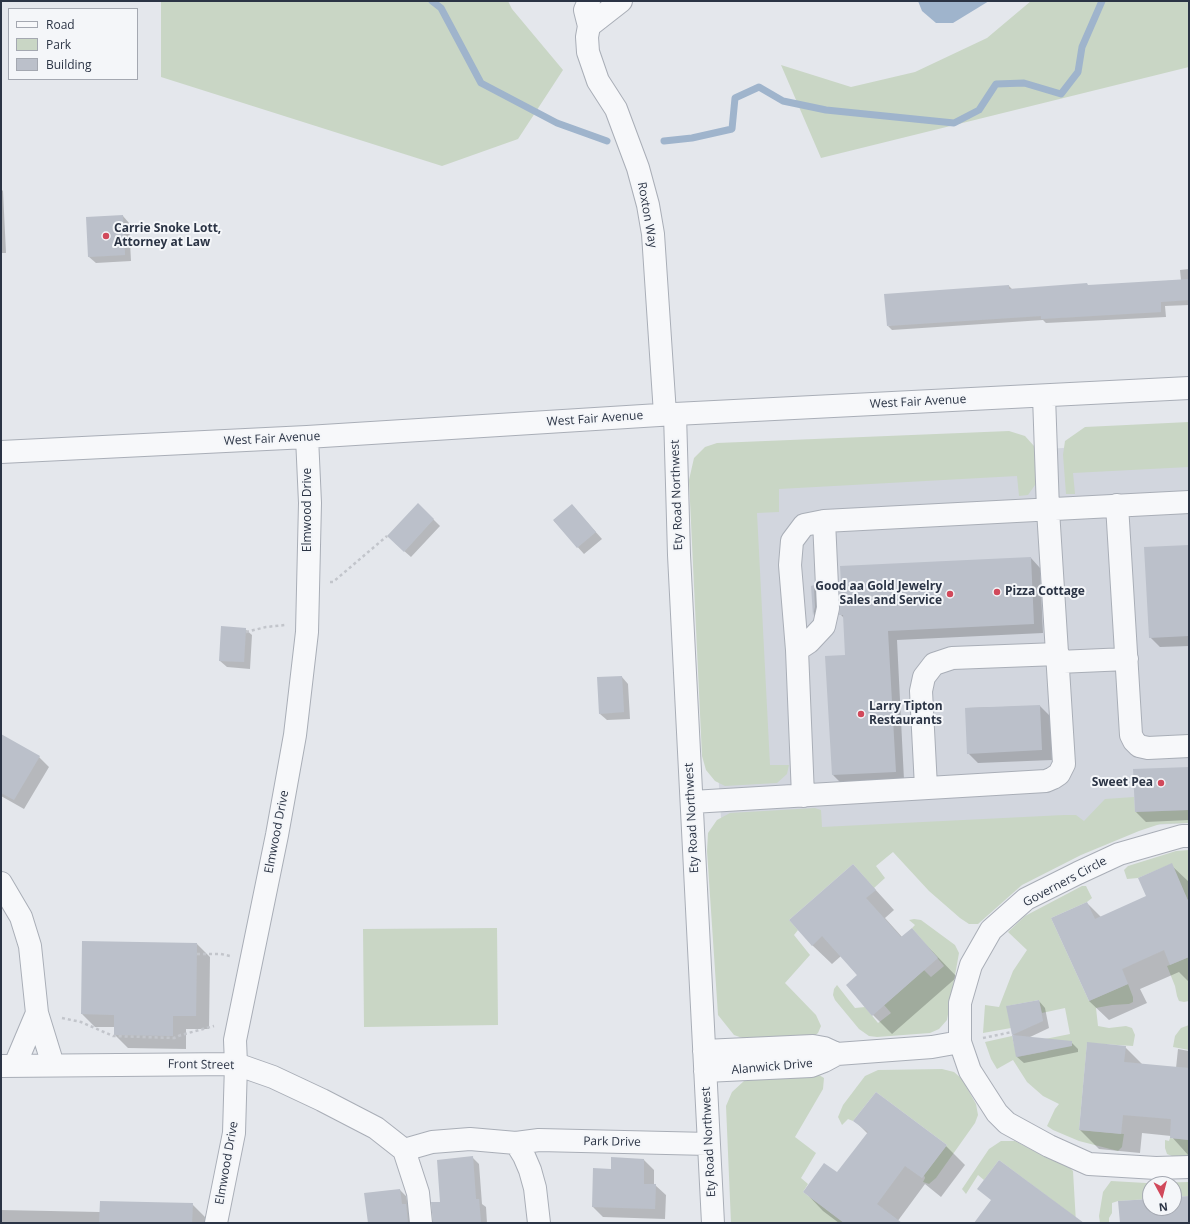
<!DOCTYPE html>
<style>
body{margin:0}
#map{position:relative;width:1190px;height:1224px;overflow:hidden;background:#e4e7ec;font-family:"Open Sans",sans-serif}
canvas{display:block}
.frame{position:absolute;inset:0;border:2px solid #2b3445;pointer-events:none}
.legend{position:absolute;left:8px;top:8px;width:130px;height:72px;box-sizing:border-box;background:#f4f6f9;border:1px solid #a4a8b1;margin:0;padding:5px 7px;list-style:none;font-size:12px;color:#2b3445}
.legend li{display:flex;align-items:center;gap:8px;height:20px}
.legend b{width:20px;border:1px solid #a4a8b1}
.north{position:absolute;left:1142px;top:1176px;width:40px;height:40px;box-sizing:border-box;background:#f4f6f9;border:1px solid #a4a8b1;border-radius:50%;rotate:173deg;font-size:11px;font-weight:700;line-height:16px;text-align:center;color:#2b3445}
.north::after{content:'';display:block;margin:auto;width:14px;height:18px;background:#d1495b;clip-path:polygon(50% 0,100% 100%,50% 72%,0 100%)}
</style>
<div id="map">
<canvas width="1190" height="1224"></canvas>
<div class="frame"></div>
<ul class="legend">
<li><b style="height:5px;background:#f7f8fa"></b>Road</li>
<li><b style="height:11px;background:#c9d6c5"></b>Park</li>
<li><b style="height:11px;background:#bbc0ca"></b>Building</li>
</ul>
<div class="north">N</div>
</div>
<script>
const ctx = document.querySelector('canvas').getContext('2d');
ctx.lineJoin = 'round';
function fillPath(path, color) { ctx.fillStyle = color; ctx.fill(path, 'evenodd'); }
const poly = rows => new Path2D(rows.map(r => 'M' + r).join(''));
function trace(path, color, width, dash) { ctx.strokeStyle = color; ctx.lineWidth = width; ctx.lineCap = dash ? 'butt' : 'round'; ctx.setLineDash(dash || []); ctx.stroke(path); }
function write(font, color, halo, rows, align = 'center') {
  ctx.font = font + ' "Open Sans",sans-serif'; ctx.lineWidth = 4; ctx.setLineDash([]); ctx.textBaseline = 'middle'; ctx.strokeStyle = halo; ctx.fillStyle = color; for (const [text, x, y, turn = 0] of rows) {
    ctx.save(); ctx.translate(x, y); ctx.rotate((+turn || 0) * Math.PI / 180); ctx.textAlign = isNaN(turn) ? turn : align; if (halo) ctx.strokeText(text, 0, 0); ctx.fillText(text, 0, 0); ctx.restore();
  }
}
const built = poly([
 [1189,440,1189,823,723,849,699,471]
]);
const green = poly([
 [161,1,508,1,512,9,563,70,518,139,442,166,161,77],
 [1031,1,1189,1,1189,67,821,158,781,65,851,87,915,72,987,38],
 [1189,422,1189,467,1073,473,1075,494,1066,494,1063,455,1065,441,1085,427],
 [1009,431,1025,436,1034,446,1037,463,1035,485,1028,495,1019,496,1017,476,779,489,779,512,757,513,770,765,789,765,787,774,777,783,725,786,715,781,706,770,702,756,689,480,694,458,705,447,717,443],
 [1134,797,1135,812,1189,810,1189,823,1160,824,1139,831,1081,855,1022,885,978,924,969,924,960,918,929,891,893,852,876,866,885,878,874,888,853,864,789,920,798,930,794,935,810,955,785,983,816,1015,821,1026,818,1033,812,1038,748,1040,734,1035,718,1015,707,851,708,833,717,820,730,813,815,808,821,810,822,827,1064,815,1076,815,1084,821,1105,799],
 [1189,850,1189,903,1171,864,1138,878,1127,879,1124,870,1128,866,1176,851],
 [1082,886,1086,886,1092,898,1087,902,1051,918,1089,1001,1128,984,1133,997,1133,1002,1129,1004,1112,1005,1096,1008,1098,1026,1109,1028,1126,1026,1132,1028,1135,1035,1133,1046,1087,1043,1079,1130,1124,1134,1122,1147,1118,1151,1079,1141,1053,1130,1047,1126,1055,1109,1059,1104,1043,1096,1027,1082,1013,1060,997,1069,991,1059,985,1042,1012,1036,1017,1057,1048,1051,1045,1039,1070,1034,1065,1008,1042,1013,1039,1000,1007,1006,1011,1028,983,1033,985,1005,999,1007,1013,971,1027,950,1008,932,1025,916],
 [914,919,921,920,955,945,959,953,947,1020,939,1029,930,1033,877,1037,869,1036,859,1029,835,1000,833,995,834,989,837,985,855,1008,865,1007,878,1023,891,1013,884,1005,924,970,931,977,944,966,912,928,915,925,909,920],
 [497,928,498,1025,364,1027,363,929],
 [1189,957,1189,1001,1184,1002,1179,1001,1177,996,1175,986,1167,966],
 [1189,1025,1189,1050,1173,1047,1175,1036,1181,1028],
 [942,1069,954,1072,962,1079,976,1104,978,1115,975,1123,936,1178,929,1184,923,1182,925,1178,924,1175,947,1145,876,1092,853,1121,848,1119,842,1125,838,1117,843,1105,865,1076,878,1070],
 [763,1075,819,1075,824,1078,823,1089,795,1137,816,1153,801,1178,808,1184,803,1192,844,1223,731,1223,726,1106,732,1092,744,1081],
 [1170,1138,1189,1140,1189,1156,1172,1156,1167,1154,1165,1148,1165,1140,1169,1141],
 [1001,1141,1015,1141,1045,1157,1069,1167,1073,1171,1076,1223,1071,1214,999,1160,984,1180,978,1175,966,1194,962,1189,989,1149],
 [1111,1181,1146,1183,1189,1182,1189,1196,1174,1197,1174,1184,1150,1184,1150,1199,1118,1201,1112,1203,1112,1213,1109,1218,1109,1223,1100,1223,1099,1216,1103,1192]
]);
const water = poly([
 [918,1,989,1,953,23,936,23,922,11]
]);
const shadow = poly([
 [1,189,3,191,6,253,1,253],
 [123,216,129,223,131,261,96,263,89,257],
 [1189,269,1189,305,1165,306,1166,317,1046,323,1043,320,892,330,888,326,1009,286,1012,289,1089,286,1181,280,1180,270],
 [418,504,440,526,411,557,395,543],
 [572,505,602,539,584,554,554,521],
 [1189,546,1189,646,1160,647,1150,637],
 [1031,558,1040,568,1043,633,897,640,904,780,842,784,833,775,846,656,844,618,840,614,842,585],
 [813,586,817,589,818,610,816,618,814,615],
 [245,629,252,635,250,669,227,667,220,661],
 [622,677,628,684,630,719,607,720,600,714],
 [1040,706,1050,716,1052,760,978,763,968,753,966,708],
 [1,735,39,757,49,767,24,809,1,796],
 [1189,768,1189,820,1146,822,1136,812],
 [853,865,894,910,885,918,903,938,912,930,957,977,892,1034,873,1015,858,976,841,956,832,964,812,945],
 [1171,865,1189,882,1189,982,1179,972,1140,989,1147,1003,1109,1020,1089,1001,1087,903,1101,917,1147,897],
 [197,944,210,957,209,1029,186,1029,186,1049,128,1048,115,1035,115,1027,95,1027,82,1014],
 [1039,1001,1045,1008,1049,1028,1028,1038,1071,1042,1078,1049,1078,1052,1024,1063,1017,1057,1015,1037,1013,1035,1008,1007],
 [1125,1047,1143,1065,1176,1068,1178,1049,1189,1051,1189,1156,1171,1136,1142,1133,1140,1153,1099,1149,1080,1130],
 [855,1121,946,1146,965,1165,941,1197,925,1184,897,1222,898,1223,839,1223,823,1211,804,1191,837,1174,868,1134],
 [472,1157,479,1164,482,1204,486,1207,487,1223,434,1223,441,1202],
 [644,1160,654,1170,654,1185,655,1185,666,1195,665,1219,603,1217,593,1207,612,1170],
 [400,1190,406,1196,408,1206,413,1211,414,1223,369,1223],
 [192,1204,205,1217,205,1223,1,1223,1,1210,100,1212]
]);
const stream = poly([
 [432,1,441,8,481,83,557,123,607,141],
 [664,141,692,138,732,129,735,98,759,87,783,101,826,110,954,123,979,110,996,84,1024,83,1061,94,1078,72,1082,47,1102,1]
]);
const building = poly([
 [123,215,125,255,88,257,86,217],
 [1189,279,1189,300,1161,302,1161,312,1041,319,1041,316,887,326,884,294,1009,285,1009,289,1087,283,1088,285],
 [418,503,434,519,404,552,387,536],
 [572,504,596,532,577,548,553,520],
 [1189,545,1189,636,1149,638,1144,547],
 [1031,557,1034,624,888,631,896,772,832,775,825,656,845,655,843,615,839,615,840,607,839,584,841,584,840,566],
 [814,585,815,607,813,616,811,586],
 [221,626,246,628,244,662,219,661],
 [622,676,624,712,599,714,597,677],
 [1040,705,1042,750,967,754,965,708],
 [1,734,40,756,14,800,1,793],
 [1189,767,1189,810,1135,812,1133,769],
 [1172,863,1189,903,1189,957,1170,965,1164,950,1122,969,1128,984,1089,1001,1051,918,1087,902,1095,919,1146,896,1138,878],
 [853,864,876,890,866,898,901,937,912,928,938,958,872,1016,846,985,857,975,822,936,812,946,789,920],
 [82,941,197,943,196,1016,173,1016,173,1036,114,1035,114,1015,81,1014],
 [1039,1000,1043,1021,1012,1035,1006,1006],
 [1012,1035,1072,1041,1072,1046,1016,1057],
 [1087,1042,1126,1046,1124,1062,1189,1068,1189,1140,1170,1138,1171,1119,1123,1115,1121,1134,1079,1130],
 [876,1092,947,1145,922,1178,905,1166,877,1204,902,1223,844,1223,803,1192,824,1163,837,1172,868,1132,853,1121],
 [473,1156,476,1199,479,1199,481,1222,433,1223,431,1202,440,1202,437,1160],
 [611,1157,644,1159,644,1184,656,1184,655,1209,592,1207,593,1168,611,1169],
 [999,1160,1084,1223,974,1223,991,1200,977,1189],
 [400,1189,402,1204,406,1204,408,1223,368,1223,364,1193],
 [1189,1196,1189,1223,1120,1223,1118,1201,1150,1199,1150,1208,1174,1208,1174,1197],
 [100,1201,193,1203,192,1223,99,1223]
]);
const path = poly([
 [330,582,333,582,387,536],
 [246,632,266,627,285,625],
 [197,954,221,954,230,956],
 [62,1018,81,1022,113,1036,174,1038,181,1035,214,1026],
 [983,1038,1012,1032]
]);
const minor = poly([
 [589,1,585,10,589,26,587,37,588,52,598,81,616,109,638,168,648,205,653,234,665,414],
 [589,26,621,1],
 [675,414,679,555,713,1223],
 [1,452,307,437,675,414,1189,388],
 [1117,505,1131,735,1134,741,1139,746,1148,748,1189,746],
 [797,650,809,642,824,626,828,608,824,521],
 [1058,662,1127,659],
 [926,787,921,691,924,677,934,664,952,658,1058,654],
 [803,796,797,650,790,565,792,541,804,525,824,521,1189,502],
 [692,802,1046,781,1053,778,1059,774,1064,764,1048,510,1044,396],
 [1189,836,1182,836,1119,854,1078,873,1026,899,991,930,971,965,960,1003,960,1042,970,1071,997,1113,1007,1123,1049,1146,1089,1164,1156,1168,1189,1167],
 [1,883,21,917,30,946,37,1013,53,1065],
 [704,1051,813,1046,824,1048,837,1054],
 [15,1065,37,1013],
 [1,1066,236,1064,273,1077,322,1100,376,1128,404,1150],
 [705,1071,811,1066,824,1061,837,1054,932,1047,960,1042],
 [516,1143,539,1140,709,1144],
 [404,1150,432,1142,470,1139,516,1143,524,1156,530,1170,535,1188,539,1223],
 [404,1150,418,1193,421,1223],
 [216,1223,234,1133,236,1064,235,1040,277,835,295,735,307,632,310,503,307,437]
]);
const markers = [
 [106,236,4,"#d1495b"],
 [997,592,4,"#d1495b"],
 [950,594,4,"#d1495b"],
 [861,714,4,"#d1495b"],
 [1161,783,4,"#d1495b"]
];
const streetNames = [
 ["Roxton Way",647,215,80],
 ["West Fair Avenue",918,402,-3],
 ["West Fair Avenue",595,419,-4],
 ["West Fair Avenue",272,439,-3],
 ["Ety Road Northwest",677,495,-92],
 ["Elmwood Drive",308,510,-90],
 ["Ety Road Northwest",692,818,-93],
 ["Elmwood Drive",277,832,-79],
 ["Governers Circle",1065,882,-28],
 ["Front Street",201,1065,1],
 ["Alanwick Drive",772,1067,-5],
 ["Park Drive",612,1142,1],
 ["Ety Road Northwest",709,1142,-93],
 ["Elmwood Drive",227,1163,-80]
];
const poiNames = [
 ["Carrie Snoke Lott,",114,229],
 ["Attorney at Law",114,243],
 ["Good aa Gold Jewelry",942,587,"right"],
 ["Sales and Service",942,601,"right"],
 ["Pizza Cottage",1005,592],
 ["Larry Tipton",869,707],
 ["Restaurants",869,721],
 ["Sweet Pea",1153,783,"right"]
];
fillPath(built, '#d2d6de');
fillPath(green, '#c9d6c5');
fillPath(water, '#9fb4cc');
fillPath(shadow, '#0003');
trace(stream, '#9fb4cc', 7);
fillPath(building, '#bbc0ca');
trace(minor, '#a9aeb7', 24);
trace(path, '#c2c5cb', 2.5, [3, 3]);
trace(minor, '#f7f8fa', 22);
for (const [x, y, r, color] of markers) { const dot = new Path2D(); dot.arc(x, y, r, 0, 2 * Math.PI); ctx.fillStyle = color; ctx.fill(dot); trace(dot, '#f4f6f9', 1.5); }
write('12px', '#2b3445', '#f4f6f9', streetNames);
write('bold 12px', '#2b3445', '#f4f6f9', poiNames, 'left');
</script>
